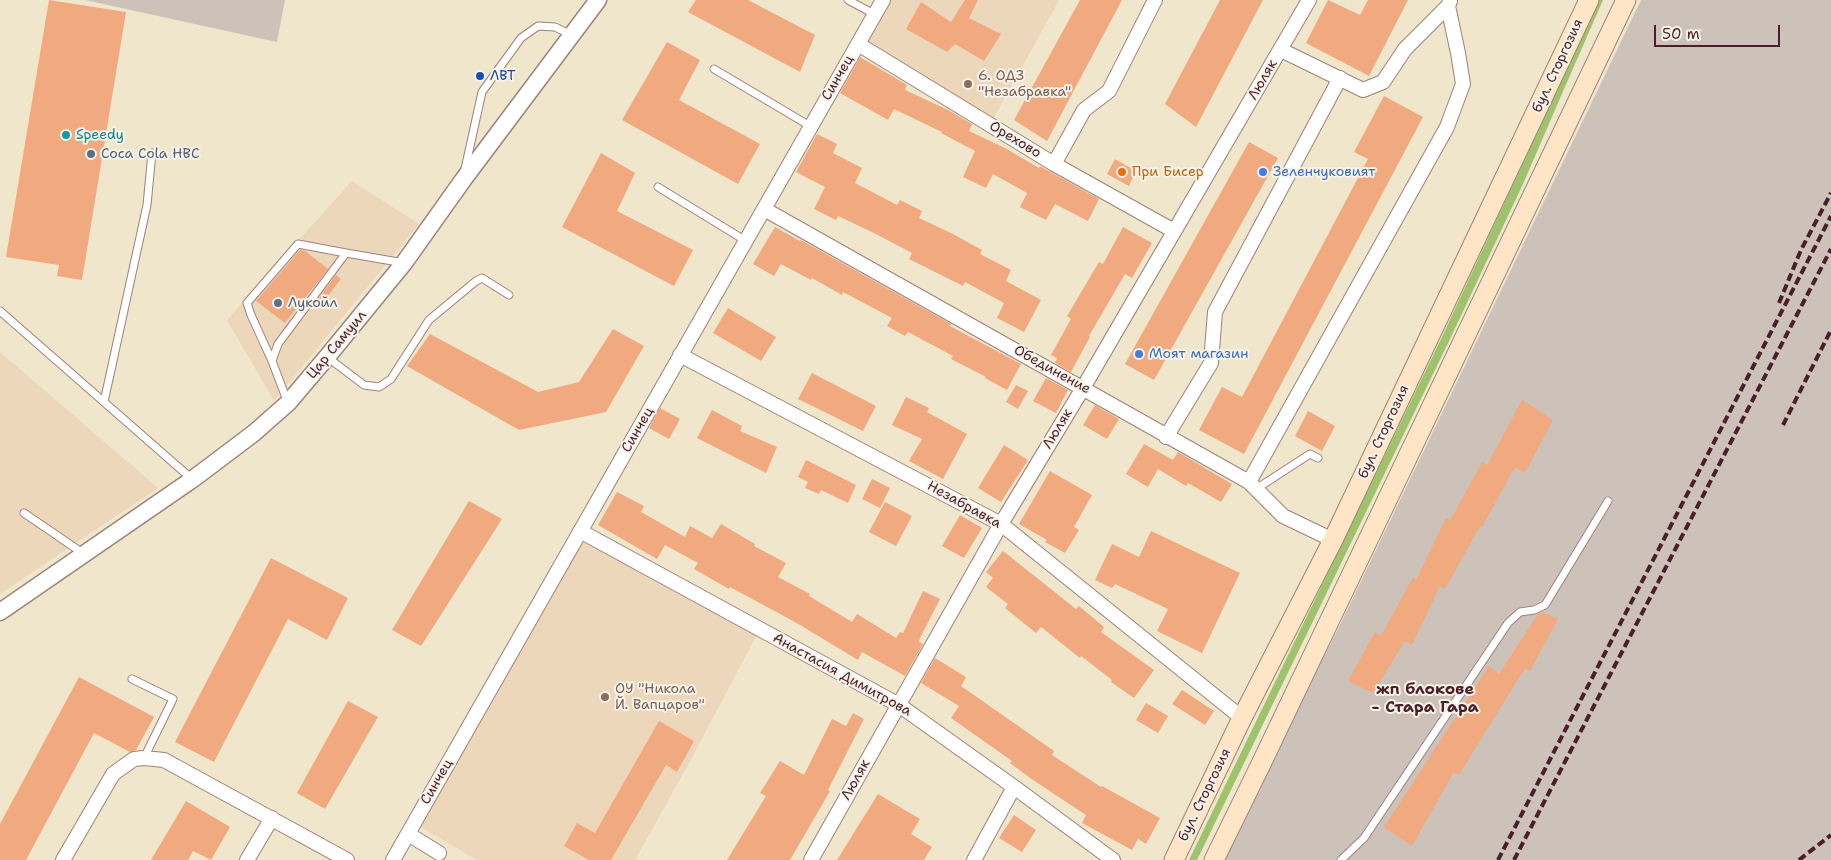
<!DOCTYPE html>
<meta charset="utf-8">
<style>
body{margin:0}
#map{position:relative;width:1831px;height:860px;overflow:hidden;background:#efe6cb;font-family:"Shantell Sans",sans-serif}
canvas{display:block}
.scale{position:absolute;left:1654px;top:25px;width:126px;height:22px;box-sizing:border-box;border:2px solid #4a1f2b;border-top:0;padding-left:6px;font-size:15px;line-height:18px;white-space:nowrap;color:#4a1f2b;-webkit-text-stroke:4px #f7f3e8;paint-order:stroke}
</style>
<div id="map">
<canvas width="1831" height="860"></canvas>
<div class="scale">50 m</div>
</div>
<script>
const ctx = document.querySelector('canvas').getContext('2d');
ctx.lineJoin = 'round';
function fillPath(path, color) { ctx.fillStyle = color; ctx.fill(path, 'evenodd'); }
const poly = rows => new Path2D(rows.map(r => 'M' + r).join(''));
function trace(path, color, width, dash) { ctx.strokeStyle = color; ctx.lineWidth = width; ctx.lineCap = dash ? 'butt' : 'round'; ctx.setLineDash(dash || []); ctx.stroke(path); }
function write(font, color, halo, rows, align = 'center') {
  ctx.font = font + ' "Shantell Sans",sans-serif'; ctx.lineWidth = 4; ctx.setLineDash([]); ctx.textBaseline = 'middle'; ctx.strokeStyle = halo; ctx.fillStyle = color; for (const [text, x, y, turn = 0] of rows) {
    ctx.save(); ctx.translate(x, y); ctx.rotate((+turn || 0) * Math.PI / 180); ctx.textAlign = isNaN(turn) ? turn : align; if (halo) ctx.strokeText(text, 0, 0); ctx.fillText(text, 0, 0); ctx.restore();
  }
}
const built = poly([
 [883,0,1059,0,990,125,858,44],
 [352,181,419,224,274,401,227,320],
 [0,352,158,488,0,594],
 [580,531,760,629,688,765,635,860,477,860,414,823]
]);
const industrial = poly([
 [85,0,285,0,277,42],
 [1641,0,1831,0,1831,860,1215,860,1337,631]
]);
const green = poly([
 [1599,0,1603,0,1561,96,1523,184,1451,337,1197,860,1189,860,1441,339]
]);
const building = poly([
 [49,0,126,12,82,280,57,276,59,265,6,257],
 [696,0,748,0,815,35,800,72,688,12],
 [965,0,978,0,969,18,1001,34,984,61,955,44,947,52,906,29,921,2,951,22],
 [1080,0,1122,0,1047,141,1014,120],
 [1220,0,1263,0,1196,127,1165,104],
 [1328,0,1360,15,1368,0,1408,0,1369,76,1306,43],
 [667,42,700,60,679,100,760,144,738,184,622,120],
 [860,57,907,85,905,90,948,110,972,124,969,131,1005,148,1039,168,1040,166,1099,199,1088,221,1055,204,1046,220,1020,207,1027,193,993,174,986,188,963,177,975,151,941,133,942,132,894,109,888,120,840,93],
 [1384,96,1423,117,1244,454,1199,430,1222,387,1242,397,1368,159,1354,152],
 [817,134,837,144,833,153,862,168,855,183,897,205,900,200,922,211,919,218,953,234,982,250,980,254,1011,270,1006,281,1041,300,1024,332,997,318,1004,303,965,282,963,286,909,259,912,253,874,233,838,216,836,220,814,209,825,187,796,172],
 [1249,142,1278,158,1154,380,1125,364],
 [601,153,635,173,617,211,693,250,674,286,562,227],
 [1115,159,1136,171,1129,186,1107,174],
 [775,227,800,241,801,240,951,324,950,326,1021,364,1007,390,985,378,986,377,951,359,953,356,908,332,905,336,887,326,892,318,843,292,842,295,812,278,811,280,781,264,774,276,753,264],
 [1123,227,1152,243,1132,278,1125,274,1089,336,1090,337,1071,372,1055,363,1057,358,1051,355,1071,319,1067,316,1099,262,1103,264],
 [300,250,305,251,328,269,285,323,256,301],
 [336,275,341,279,324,301,319,298],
 [728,308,776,337,761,361,713,333],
 [613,329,644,346,606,412,519,430,407,366,430,334,538,392,579,382],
 [812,373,876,406,863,431,798,399],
 [1046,378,1068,390,1056,413,1033,401],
 [1016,385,1028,391,1018,409,1006,402],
 [906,397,929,408,927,412,967,434,943,479,909,461,922,439,892,425],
 [1522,400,1553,420,1525,473,1515,467,1482,527,1480,526,1445,589,1440,586,1412,645,1405,641,1373,693,1348,681,1375,632,1381,636,1413,577,1416,580,1446,518,1450,521,1482,462,1487,465],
 [1095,405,1119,419,1107,439,1083,425],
 [660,408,680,419,669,439,649,428],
 [712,410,742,426,740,431,777,447,766,473,697,438],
 [1308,411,1335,426,1322,451,1295,436],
 [1144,444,1173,460,1178,452,1232,484,1221,502,1188,483,1186,486,1158,469,1148,487,1126,474],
 [1004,445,1028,460,1001,502,978,488],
 [806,460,856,485,848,503,821,490,819,494,805,488,808,482,798,477],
 [1050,471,1092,495,1074,527,1079,530,1065,553,1045,542,1047,540,1019,524],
 [872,479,890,488,880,508,862,499],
 [617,492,644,506,641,512,685,537,690,526,712,538,721,524,755,544,754,546,786,563,778,577,810,594,809,596,852,622,857,614,896,638,900,632,903,633,923,591,940,599,920,638,919,642,923,644,905,676,862,652,858,660,795,622,730,587,729,589,694,569,698,563,665,545,657,559,598,525],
 [469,501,502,519,421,646,392,630],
 [885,502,912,516,896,546,869,532],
 [960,515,982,528,964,558,942,546],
 [1151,531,1240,573,1202,653,1157,631,1168,609,1115,584,1112,588,1095,580,1112,544,1139,557],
 [1003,551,1076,609,1079,606,1104,627,1101,632,1154,670,1134,698,1111,682,1112,680,1081,656,1080,658,1041,627,1036,633,1005,608,1008,604,986,587,993,578,986,572],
 [271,558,348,598,327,640,288,619,214,762,175,742],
 [1542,612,1558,619,1530,671,1525,668,1459,775,1454,772,1412,846,1384,827,1489,666,1499,674,1538,614],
 [935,658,966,677,961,686,1054,751,1052,755,1101,787,1102,786,1160,818,1146,844,1138,839,1132,850,1082,823,1086,815,1033,780,1010,763,1012,761,951,718,959,706,921,683],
 [79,677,154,717,136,750,130,752,94,733,26,860,0,860,0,824],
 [1182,690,1214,711,1205,725,1172,704],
 [348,701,378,717,325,809,297,793],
 [1146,703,1168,716,1158,733,1136,720],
 [853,713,864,719,828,790,830,791,790,860,727,860,766,796,760,793,780,761,804,775,832,719,846,726],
 [659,721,694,741,677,772,666,765,611,860,589,860,564,846,577,823,595,833],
 [878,794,920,819,911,834,932,847,924,860,837,860],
 [186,801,230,827,211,860,193,851,188,860,151,860],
 [1014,815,1036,830,1022,852,999,838]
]);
const service = poly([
 [848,0,874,14],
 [714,69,810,126],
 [465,169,482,92,521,38,538,26,555,27,572,35],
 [658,187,746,241],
 [0,311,192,479],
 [327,357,364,385,379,387,391,379,429,320,476,281,482,278,509,295],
 [272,361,251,315,247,303,298,244,346,253],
 [104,402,147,205,152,153],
 [288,403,272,361,278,344,346,253,404,263],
 [1256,489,1310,454,1318,458],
 [24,513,84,554],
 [132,679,173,699,144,758],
 [1341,860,1364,838,1508,623,1520,612,1534,610,1545,605,1608,501]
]);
const minor = poly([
 [858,44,1054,164,1174,231],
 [1281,50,1363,90,1383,82,1405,49,1448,6,1450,1],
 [1054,164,1084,110,1109,91,1155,0],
 [764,209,1249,482,1283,516,1333,540],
 [680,355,1001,524,1242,718],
 [1166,437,1211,363,1215,312,1340,78],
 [1249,482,1447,127,1463,84,1458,53,1448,6],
 [580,531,899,705,1014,787,1113,860],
 [408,834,439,853],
 [63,860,113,774,134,759,144,758,164,760,347,860],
 [247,860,272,818],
 [393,860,883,0],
 [811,860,1001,524,1083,388,1309,0],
 [974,860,1014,787]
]);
const tertiary = poly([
 [0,612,193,479,254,433,288,403,327,357,404,263,463,180,598,0]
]);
const secondary = poly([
 [1174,860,1242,718,1333,540,1589,0],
 [1214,860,1261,764,1626,0]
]);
const rail = poly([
 [1779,303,1801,250,1831,193],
 [1783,425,1831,330],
 [1498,860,1831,216],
 [1514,860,1831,249],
 [1799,860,1831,835]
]);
const markers = [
 [480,76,5,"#1a4fb4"],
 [968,84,5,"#8d6e63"],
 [66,135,5,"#0f9aa8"],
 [91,154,5,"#5c6f8a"],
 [1122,172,5,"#e8710a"],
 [1263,172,5,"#3f7fe0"],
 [278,303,5,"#5c6f8a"],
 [1139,354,5,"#3f7fe0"],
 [605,697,5,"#8d6e63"]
];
const streetNames = [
 ["бул. Сторгозия",1558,66,-65],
 ["Синчец",838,78,-60],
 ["Люляк",1263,80,-60],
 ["Орехово",1015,140,31],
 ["Цар Самуил",337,345,-50],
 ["Обединение",1052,370,29],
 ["Люляк",1058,429,-59],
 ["Синчец",638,430,-60],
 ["бул. Сторгозия",1384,432,-65],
 ["Незабравка",964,505,29],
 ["Анастасия Димитрова",842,675,29],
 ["Люляк",856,780,-61],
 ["Синчец",437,782,-60],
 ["бул. Сторгозия",1205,795,-64]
];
const transitNames = [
 ["ЛВТ",490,76]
];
const educationNames = [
 ["6. ОДЗ",978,76],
 ["\"Незабравка\"",978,92],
 ["ОУ \"Никола",615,689],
 ["Й. Вапцаров\"",615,705]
];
const cultureNames = [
 ["Speedy",76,135]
];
const serviceNames = [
 ["Coca Cola HBC",101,154],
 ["Лукойл",288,303]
];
const foodNames = [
 ["При Бисер",1132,172]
];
const shopNames = [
 ["Зеленчуковият",1273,172],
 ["Моят магазин",1149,354]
];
const quarterNames = [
 ["жп блокове",1425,690],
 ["- Стара Гара",1425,708]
];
fillPath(built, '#edd7bb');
fillPath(industrial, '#ccc2b9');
fillPath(green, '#9fc36d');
fillPath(building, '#f1aa7f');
trace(service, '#9c827b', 9);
trace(minor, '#9c827b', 16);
trace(tertiary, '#9c827b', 19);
trace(secondary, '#9c827b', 21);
trace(service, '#fff', 7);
trace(minor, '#fff', 14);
trace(tertiary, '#fff', 16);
trace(secondary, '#fde5c5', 19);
trace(rail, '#4a1f2b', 4, [8, 4]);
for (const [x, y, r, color] of markers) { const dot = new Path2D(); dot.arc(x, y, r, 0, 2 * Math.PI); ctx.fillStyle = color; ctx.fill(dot); trace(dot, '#f7f3e8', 2); }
write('14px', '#4a1f2b', '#f7f3e8', streetNames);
write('14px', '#164399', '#f7f3e8', transitNames, 'left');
write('14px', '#785e54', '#f7f3e8', educationNames, 'left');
write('14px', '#0d838f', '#f7f3e8', cultureNames, 'left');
write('14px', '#4e5e75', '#f7f3e8', serviceNames, 'left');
write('14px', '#c56008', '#f7f3e8', foodNames, 'left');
write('14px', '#366cbe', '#f7f3e8', shopNames, 'left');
write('bold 16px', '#4a1f2b', '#f7f3e8', quarterNames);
</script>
